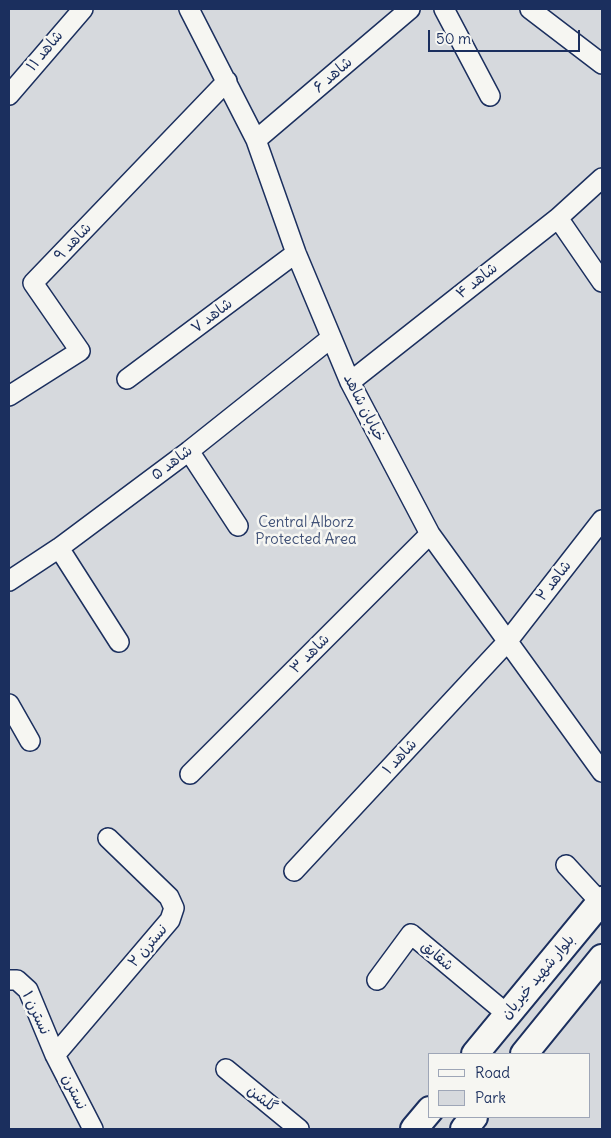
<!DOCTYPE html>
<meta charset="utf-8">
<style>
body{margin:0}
#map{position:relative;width:611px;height:1138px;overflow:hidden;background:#f6f6f2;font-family:Delius,sans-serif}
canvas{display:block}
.frame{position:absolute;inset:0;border:10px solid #1b2f5e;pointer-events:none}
.legend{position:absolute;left:428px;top:1053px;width:162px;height:65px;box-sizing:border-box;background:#f6f6f2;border:1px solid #9ea6b7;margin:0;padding:6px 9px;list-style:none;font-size:15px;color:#1b2f5e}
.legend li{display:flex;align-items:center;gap:10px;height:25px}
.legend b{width:25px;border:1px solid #9ea6b7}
.scale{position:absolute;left:428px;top:30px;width:152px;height:22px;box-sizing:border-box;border:2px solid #1b2f5e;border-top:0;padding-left:6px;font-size:15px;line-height:18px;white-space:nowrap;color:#1b2f5e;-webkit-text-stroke:4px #f6f6f2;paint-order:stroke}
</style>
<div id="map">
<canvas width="611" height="1138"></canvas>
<div class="frame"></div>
<ul class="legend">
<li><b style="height:6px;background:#f6f6f2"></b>Road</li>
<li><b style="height:14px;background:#d6d9dd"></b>Park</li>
</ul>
<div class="scale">50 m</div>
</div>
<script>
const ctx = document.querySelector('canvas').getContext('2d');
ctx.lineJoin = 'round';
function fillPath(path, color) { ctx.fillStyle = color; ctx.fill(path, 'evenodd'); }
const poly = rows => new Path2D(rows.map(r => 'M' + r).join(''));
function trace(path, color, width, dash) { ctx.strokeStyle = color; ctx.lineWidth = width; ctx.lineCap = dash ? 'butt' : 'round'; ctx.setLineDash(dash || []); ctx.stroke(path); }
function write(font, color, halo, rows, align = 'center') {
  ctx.font = font + ' Delius,"Playpen Sans Arabic",sans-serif'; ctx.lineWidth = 5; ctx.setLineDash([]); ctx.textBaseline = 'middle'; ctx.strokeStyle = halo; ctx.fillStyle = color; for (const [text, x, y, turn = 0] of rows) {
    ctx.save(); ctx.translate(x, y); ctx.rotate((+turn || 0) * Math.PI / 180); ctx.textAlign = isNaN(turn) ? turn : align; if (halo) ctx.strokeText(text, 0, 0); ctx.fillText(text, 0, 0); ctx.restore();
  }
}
const green = poly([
 [9,9,602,9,602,1129,9,1129],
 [430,1054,590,1054,590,1117,430,1117]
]);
const minor = poly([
 [189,9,256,140,296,253,350,382,430,534,602,772],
 [444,9,490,96],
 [530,9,602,64],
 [9,95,83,9],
 [256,140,410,9],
 [558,218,602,282],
 [127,379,296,253],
 [350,382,558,218,602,178],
 [9,396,80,351,33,283,227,81],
 [189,451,238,526],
 [59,548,119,642],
 [9,581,59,548,189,451,331,338],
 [9,704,30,741],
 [190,774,430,534],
 [566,865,600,902],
 [294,871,507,642,602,520],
 [9,980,17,980,28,990,55,1055,93,1129],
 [377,980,411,934,507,1014],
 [55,1055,170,920,174,908,169,897,108,838],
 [226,1069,299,1129]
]);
const secondary = poly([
 [475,1054,602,900],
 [524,1054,602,958],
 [414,1129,430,1110],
 [464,1129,474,1117]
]);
const streetNames = [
 ["شاهد ۱۱",45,51,-50],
 ["شاهد ۶",333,75,-41],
 ["شاهد ۹",73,242,-46],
 ["شاهد ۴",477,281,-38],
 ["شاهد ۷",212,316,-37],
 ["خیابان شاهد",364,408,63],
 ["شاهد ۵",172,463,-37],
 ["شاهد ۲",554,581,-52],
 ["شاهد ۳",310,654,-45],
 ["شاهد ۱",400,757,-47],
 ["نسترن ۲",148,946,-49],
 ["شقایق",437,956,40],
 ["بلوار شهید خیریان",538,977,-50],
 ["نسترن ۱",36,1013,65],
 ["نسترن",74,1092,63],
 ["گلشن",262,1099,39]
];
const parkNames = [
 ["Central Alborz",306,523],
 ["Protected Area",306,540]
];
fillPath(green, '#d6d9dd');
trace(minor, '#1b2f5e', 22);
trace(secondary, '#1b2f5e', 30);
trace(minor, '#f6f6f2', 19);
trace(secondary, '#f6f6f2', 26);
write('15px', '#1b2f5e', '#f6f6f2', streetNames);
write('15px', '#405177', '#f6f6f2', parkNames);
</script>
